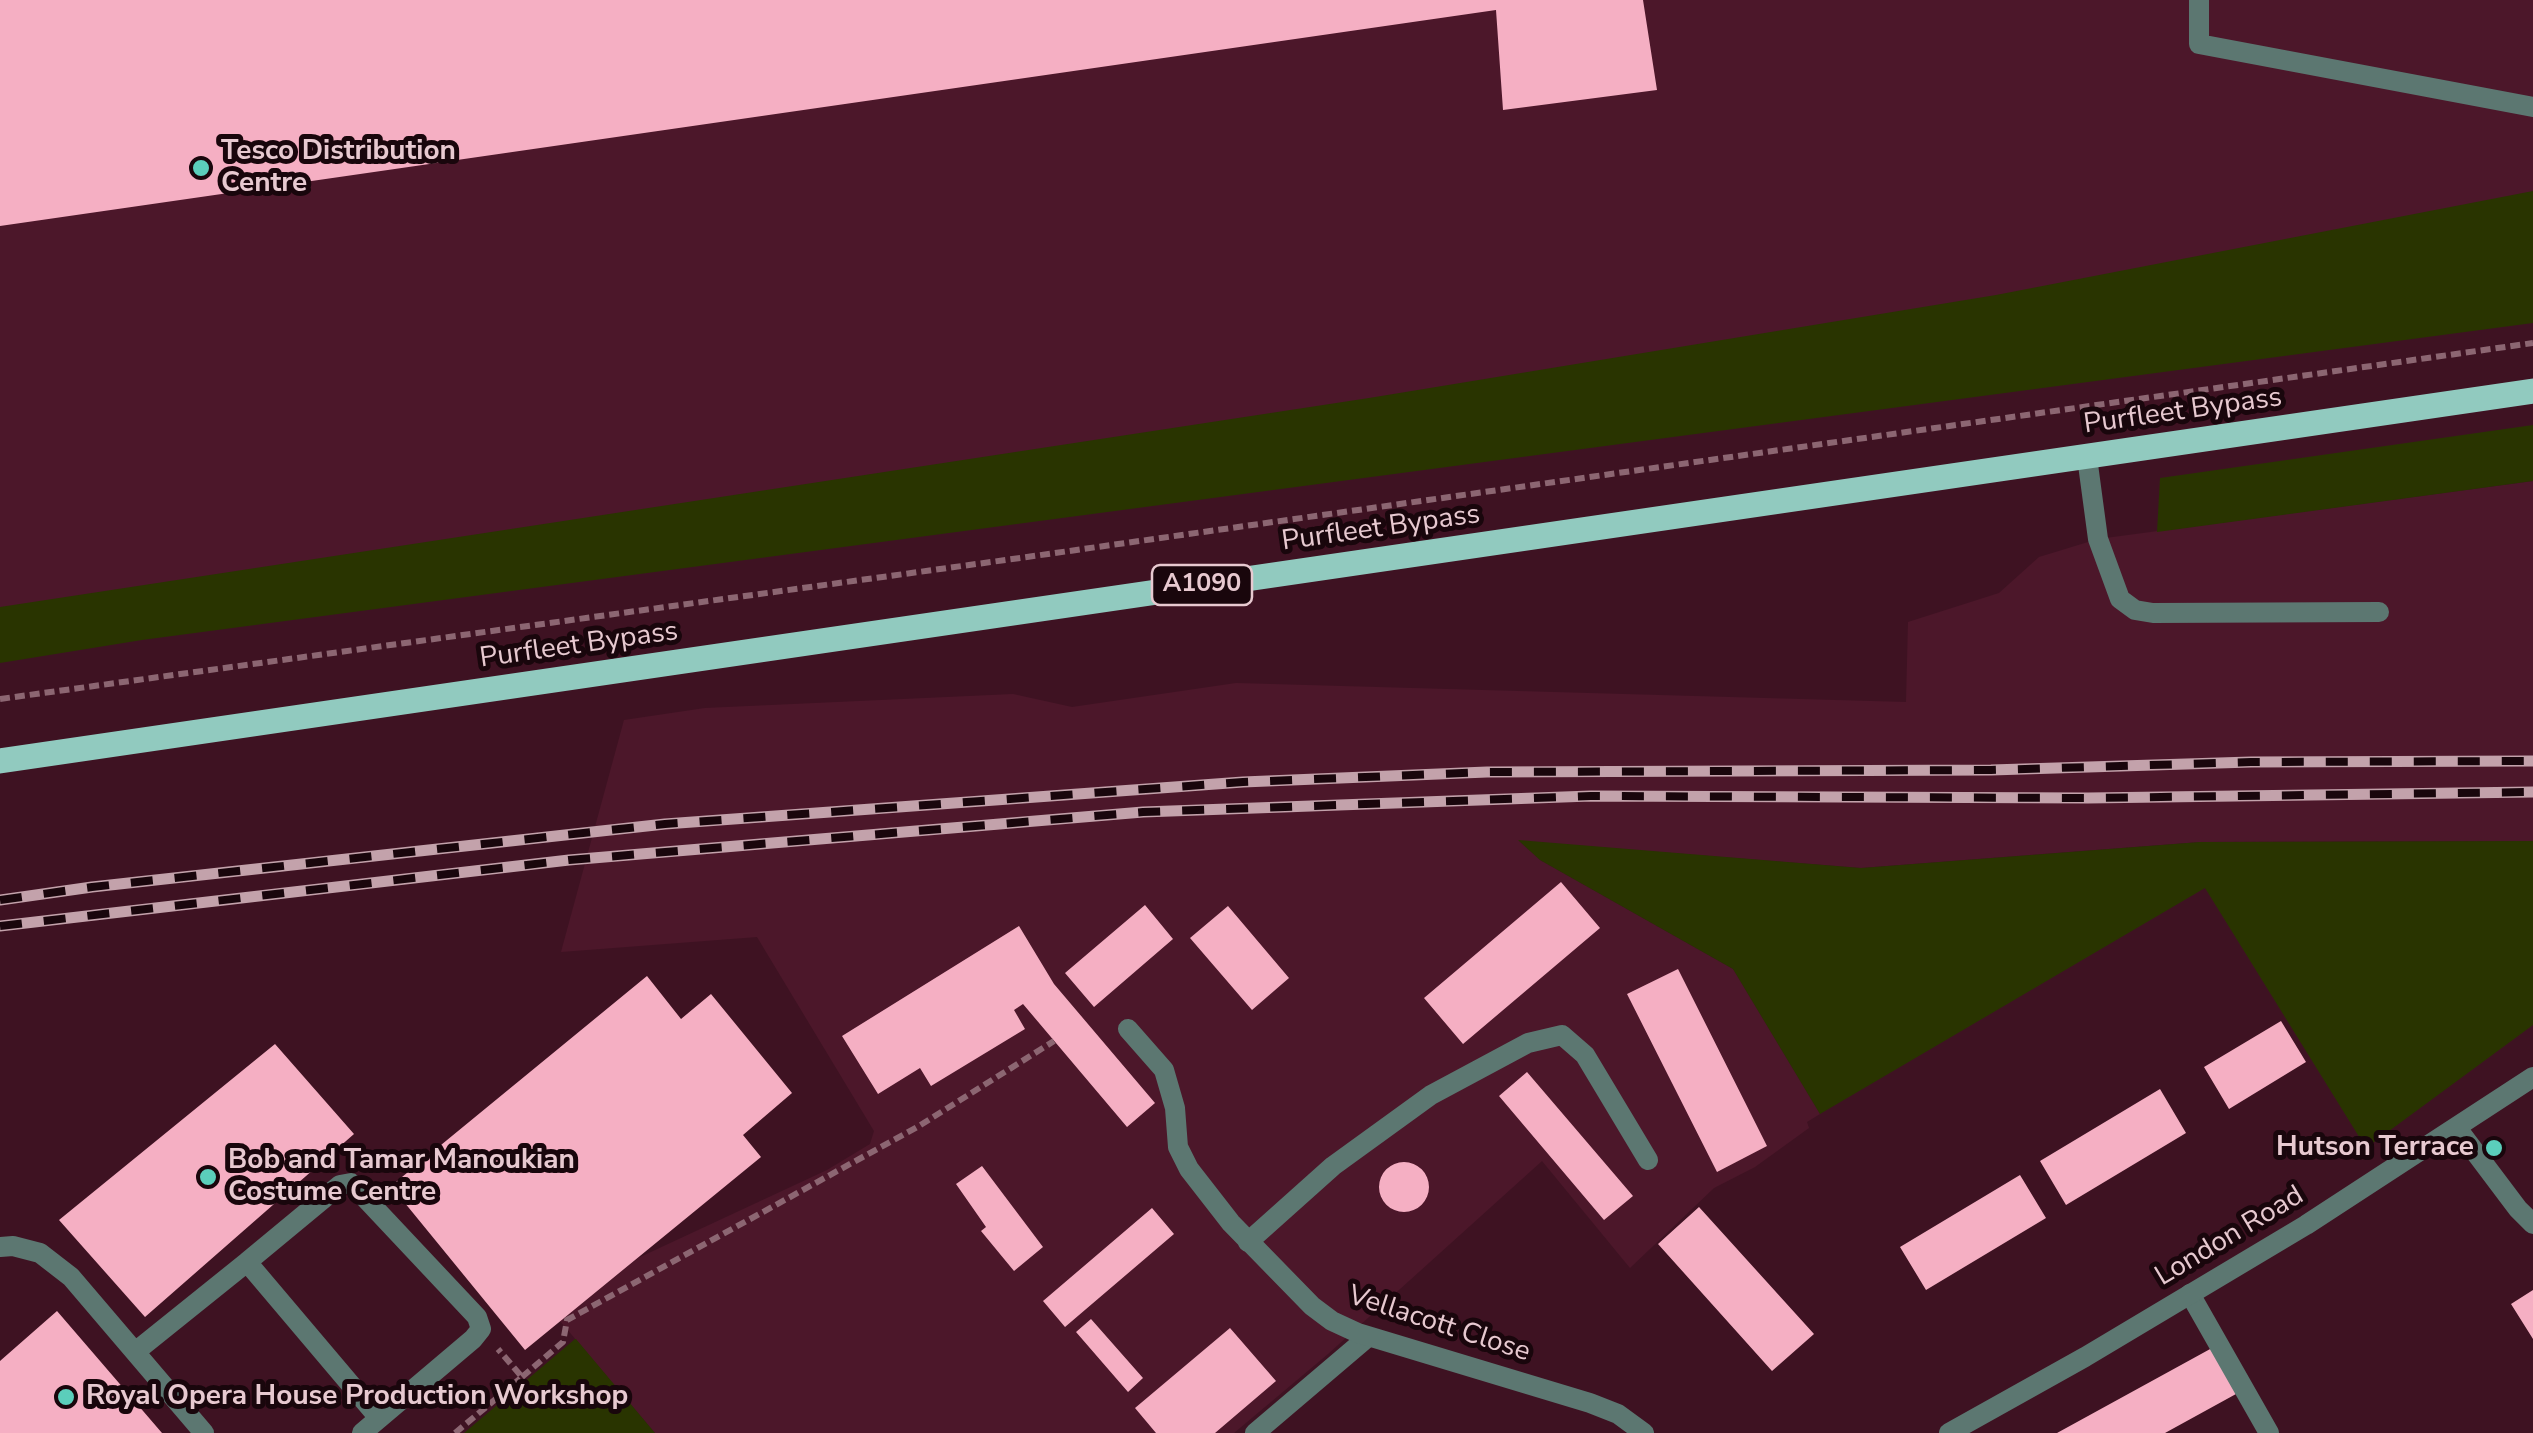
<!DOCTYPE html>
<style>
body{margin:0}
canvas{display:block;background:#3e1222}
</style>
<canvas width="2533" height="1433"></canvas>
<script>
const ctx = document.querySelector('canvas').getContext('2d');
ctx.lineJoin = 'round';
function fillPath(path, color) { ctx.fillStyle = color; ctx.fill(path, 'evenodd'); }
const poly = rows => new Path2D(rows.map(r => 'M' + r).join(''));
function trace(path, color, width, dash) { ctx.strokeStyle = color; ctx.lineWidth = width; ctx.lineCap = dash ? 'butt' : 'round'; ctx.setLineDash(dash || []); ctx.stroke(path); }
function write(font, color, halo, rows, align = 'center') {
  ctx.font = font + ' "Nunito Sans",sans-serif'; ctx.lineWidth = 10; ctx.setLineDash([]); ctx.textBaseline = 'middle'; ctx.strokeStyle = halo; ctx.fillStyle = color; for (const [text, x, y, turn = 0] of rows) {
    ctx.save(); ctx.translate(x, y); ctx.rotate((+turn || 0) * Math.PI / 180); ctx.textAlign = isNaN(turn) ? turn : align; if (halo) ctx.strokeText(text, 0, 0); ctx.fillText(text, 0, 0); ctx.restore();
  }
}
const built = poly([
 [0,0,2533,0,2533,242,0,621],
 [2533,481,2533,841,2200,842,1861,868,1519,841,1540,860,1733,969,1820,1114,1807,1122,1809,1128,1755,1167,1714,1188,1630,1268,1542,1161,1328,1354,1234,1433,655,1433,560,1321,638,1258,827,1170,870,1144,874,1131,757,937,561,952,624,720,705,708,1013,694,1072,707,1236,683,1906,702,1908,622,1999,593,2039,557,2098,539]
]);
const green = poly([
 [2533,191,2533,323,142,640,0,663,0,607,1369,398,1996,295],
 [2533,425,2533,481,2157,532,2160,478],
 [1518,840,1861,868,2200,842,2533,841,2533,1025,2366,1148,2205,888,1820,1114,1733,969,1540,860],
 [576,1339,655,1433,464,1433,575,1339]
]);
const building = poly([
 [0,0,1643,0,1657,90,1503,110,1496,10,0,226],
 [1561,882,1600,928,1463,1044,1424,998],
 [1145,905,1173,939,1094,1007,1065,973],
 [1228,906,1289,978,1252,1010,1190,938],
 [1019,926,1054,984,1155,1103,1127,1127,1023,1004,1014,1010,1025,1029,931,1086,920,1068,878,1094,842,1036],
 [1678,969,1767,1146,1717,1172,1627,994],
 [647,976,681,1019,711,994,792,1093,743,1135,761,1157,525,1350,391,1186],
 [2281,1021,2306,1062,2229,1109,2204,1067],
 [275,1044,354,1134,145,1317,59,1220],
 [1527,1072,1633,1196,1604,1220,1499,1096],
 [2160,1089,2186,1133,2066,1205,2040,1161],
 '1379 1187a25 25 0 1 1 50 0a25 25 0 1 1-50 0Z',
 [982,1166,1043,1247,1014,1271,981,1231,986,1227,956,1184],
 [2020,1175,2046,1218,1926,1290,1900,1247],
 [1699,1207,1814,1334,1772,1371,1658,1244],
 [1152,1208,1174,1234,1065,1327,1043,1301],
 [2533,1290,2533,1339,2511,1304],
 [57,1311,162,1433,0,1433,0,1361],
 [1091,1319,1143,1378,1128,1392,1076,1332],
 [1230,1328,1276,1381,1215,1433,1156,1433,1135,1408],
 [2212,1348,2236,1394,2165,1433,2057,1433]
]);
const path = poly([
 [0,699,1027,557,2533,343],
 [522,1377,563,1342,567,1320,919,1126,1054,1041],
 [455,1433,522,1377,498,1349]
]);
const service = poly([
 [2199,0,2199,44,2533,107],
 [2087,457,2098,539,2120,599,2135,610,2153,613,2379,612],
 [2457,1128,2518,1209,2533,1224],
 [1248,1242,1333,1166,1431,1095,1528,1043,1562,1035,1585,1055,1648,1160],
 [0,1247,13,1246,40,1253,71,1277,204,1433],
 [247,1262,340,1185,351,1183,477,1317,481,1329,473,1339,362,1433],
 [2190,1294,2269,1433],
 [135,1352,247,1262,379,1418],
 [1255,1433,1368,1337]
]);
const minor = poly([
 [1128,1029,1164,1070,1175,1108,1178,1147,1189,1169,1231,1223,1312,1306,1332,1321,1358,1333,1590,1403,1618,1414,1644,1433]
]);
const tertiary = poly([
 [1949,1433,2085,1357,2306,1225,2533,1077]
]);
const primary = poly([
 [0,761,2533,391]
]);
const rail = poly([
 [0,900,92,887,665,824,1243,782,1487,772,1991,770,2251,762,2533,761],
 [0,926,569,860,1143,812,1591,796,2088,798,2533,792]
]);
const markers = [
 [201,168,10,"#5bcebb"],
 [2494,1148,10,"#5bcebb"],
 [208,1177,10,"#5bcebb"],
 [66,1397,10,"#5bcebb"]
];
const shields = [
 [1202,585,100]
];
const shieldNames = [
 ["A1090",1202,585]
];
const poiNames = [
 ["Tesco Distribution",221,152],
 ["Centre",221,184],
 ["Hutson Terrace",2474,1148,"right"],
 ["Bob and Tamar Manoukian",228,1161],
 ["Costume Centre",228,1193],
 ["Royal Opera House Production Workshop",86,1397]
];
const streetNames = [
 ["Purfleet Bypass",2183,412,-8],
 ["Purfleet Bypass",1381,529,-8],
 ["Purfleet Bypass",579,646,-8],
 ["London Road",2230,1237,-31],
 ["Vellacott Close",1439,1325,18]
];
fillPath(built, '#4c172a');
fillPath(green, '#293400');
fillPath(building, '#f5afc3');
trace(path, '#8c6672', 6, [10, 5]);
trace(service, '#5c7771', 20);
trace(minor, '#5c7771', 20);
trace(tertiary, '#5c7771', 20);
trace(primary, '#91cabf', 25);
trace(rail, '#c3a2ab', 11);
trace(rail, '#19060c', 8, [22]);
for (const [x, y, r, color] of markers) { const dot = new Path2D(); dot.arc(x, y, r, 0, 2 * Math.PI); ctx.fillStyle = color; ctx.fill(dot); trace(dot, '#19060c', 4); }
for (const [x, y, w] of shields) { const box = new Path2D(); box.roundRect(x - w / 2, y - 20, w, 40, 8); ctx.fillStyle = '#19060c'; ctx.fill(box); trace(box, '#e7c9d0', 2.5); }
write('bold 25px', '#e7c9d0', null, shieldNames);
write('bold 28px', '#e7c9d0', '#19060c', poiNames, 'left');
write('28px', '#e7c9d0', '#19060c', streetNames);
</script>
